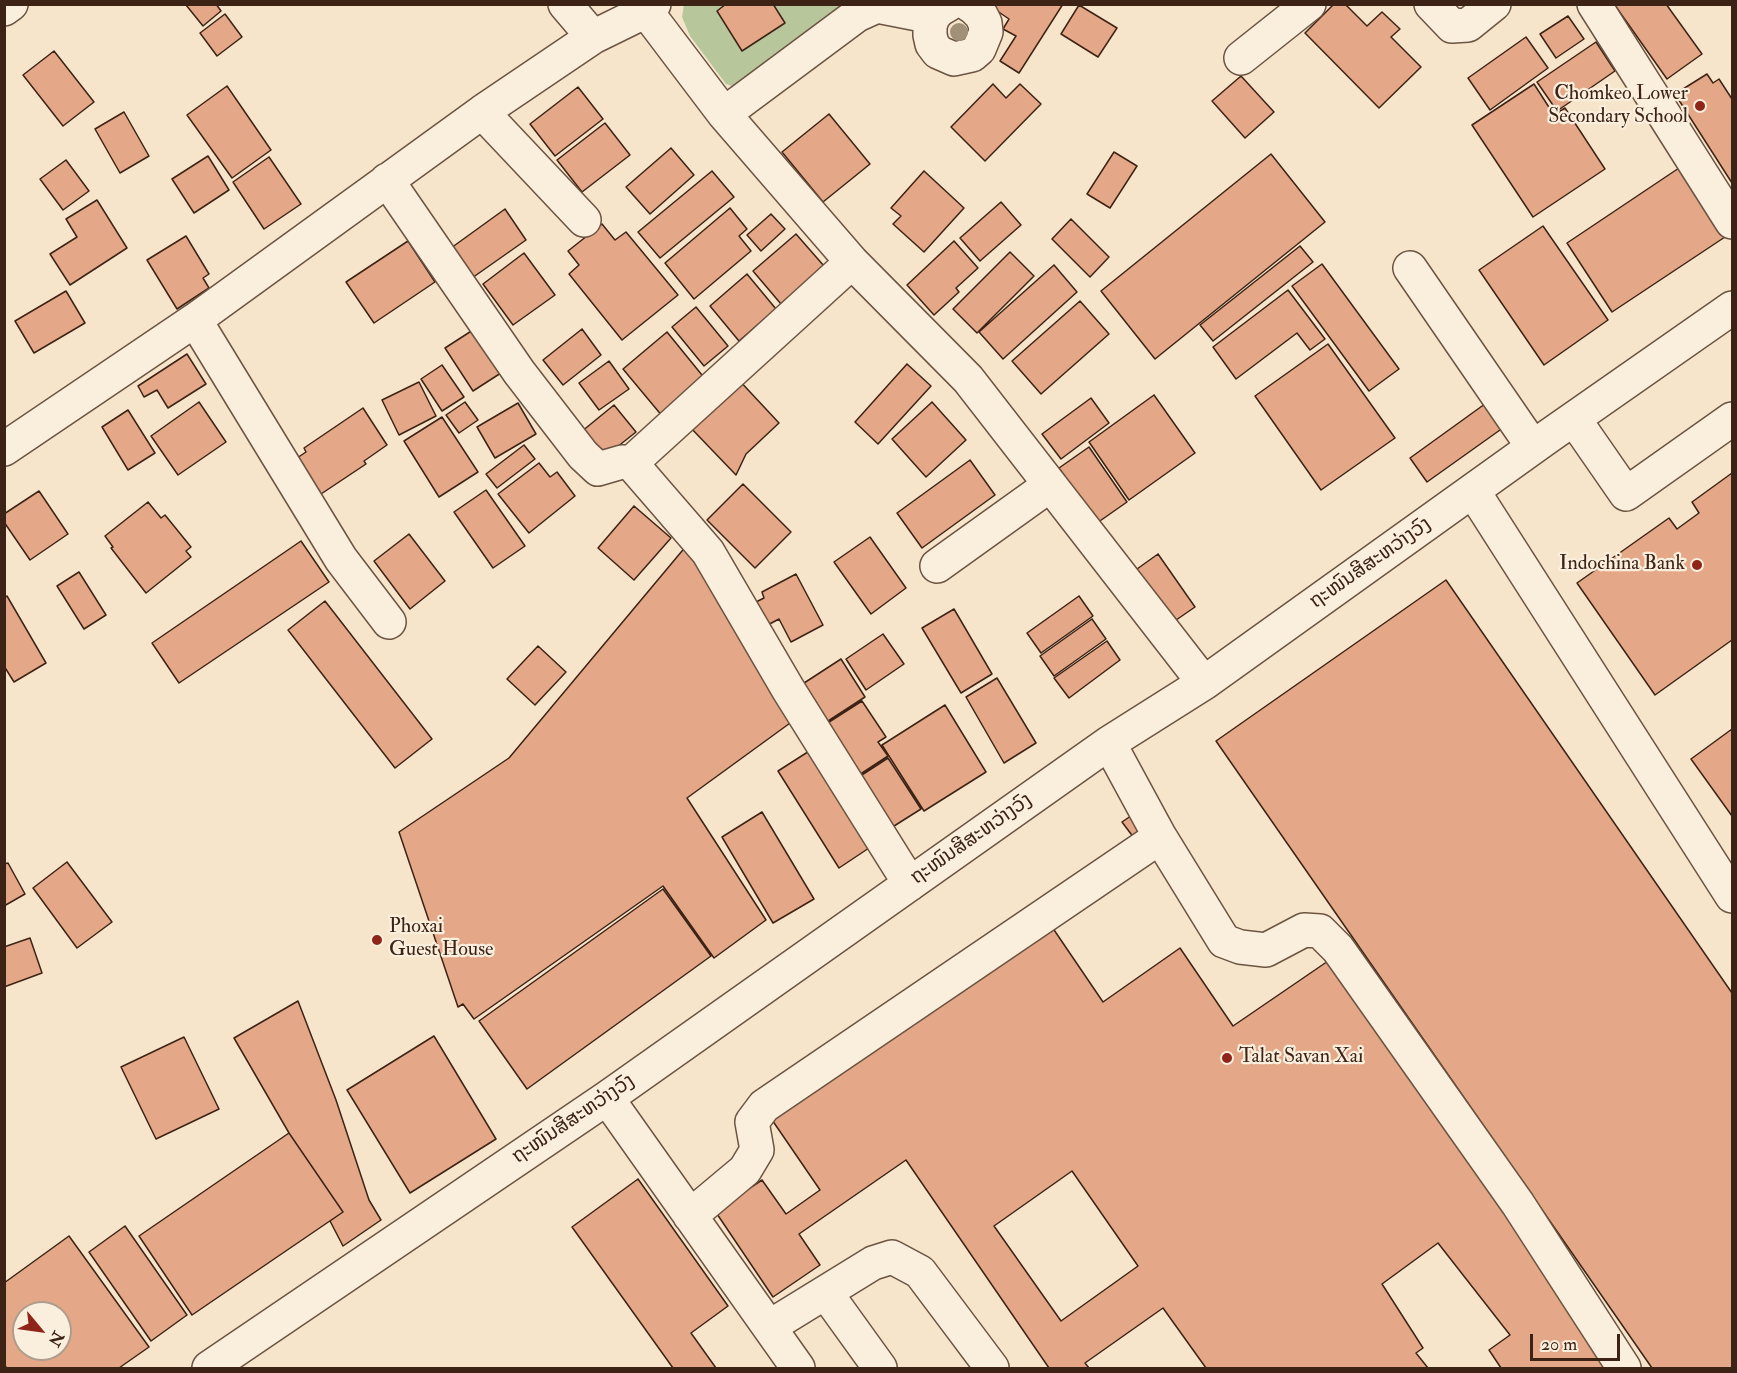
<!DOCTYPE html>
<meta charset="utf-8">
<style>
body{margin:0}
#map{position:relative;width:1737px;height:1373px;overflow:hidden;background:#f7e5cb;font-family:"IM FELL Double Pica",serif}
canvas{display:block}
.frame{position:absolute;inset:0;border:6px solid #3c2315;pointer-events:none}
.north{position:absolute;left:12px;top:1301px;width:60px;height:60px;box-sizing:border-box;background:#faeedd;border:2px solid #ae9d8d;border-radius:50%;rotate:119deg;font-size:16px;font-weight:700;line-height:24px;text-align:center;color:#3c2315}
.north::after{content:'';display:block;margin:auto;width:21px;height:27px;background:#8f2418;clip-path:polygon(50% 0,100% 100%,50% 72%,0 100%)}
.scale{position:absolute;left:1530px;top:1334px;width:90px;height:27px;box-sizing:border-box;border:3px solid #3c2315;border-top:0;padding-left:8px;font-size:18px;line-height:21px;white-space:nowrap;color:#3c2315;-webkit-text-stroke:4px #faeedd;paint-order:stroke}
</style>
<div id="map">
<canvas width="1737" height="1373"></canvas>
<div class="frame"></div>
<div class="north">N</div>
<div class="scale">20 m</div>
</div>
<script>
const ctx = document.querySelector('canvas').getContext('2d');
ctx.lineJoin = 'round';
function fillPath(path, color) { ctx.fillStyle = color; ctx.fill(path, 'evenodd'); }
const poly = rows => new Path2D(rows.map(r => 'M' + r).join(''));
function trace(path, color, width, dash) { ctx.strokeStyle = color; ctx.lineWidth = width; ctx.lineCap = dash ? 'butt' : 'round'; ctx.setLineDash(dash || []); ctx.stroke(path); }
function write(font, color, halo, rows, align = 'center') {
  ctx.font = font + ' "IM FELL Double Pica","Noto Sans Lao",serif'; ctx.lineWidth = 4.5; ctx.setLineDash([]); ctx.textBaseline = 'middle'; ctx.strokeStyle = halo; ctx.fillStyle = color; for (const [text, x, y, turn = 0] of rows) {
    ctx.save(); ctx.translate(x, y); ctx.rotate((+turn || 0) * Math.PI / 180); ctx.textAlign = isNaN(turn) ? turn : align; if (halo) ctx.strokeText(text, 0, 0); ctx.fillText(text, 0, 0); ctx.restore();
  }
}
const green = poly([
 [684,5,726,5,717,11,743,51,785,23,773,5,855,5,738,88,726,84,690,36,682,17]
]);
const building = poly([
 [216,4,221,11,203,26,186,5,216,4],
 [726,4,773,4,785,23,742,51,717,11,726,4],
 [987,4,1063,4,1019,73,1000,61,1016,36,1003,29,1009,19,987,4],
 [1334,4,1345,4,1367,26,1382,12,1400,29,1391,37,1421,67,1379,108,1305,33,1334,4],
 [1614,4,1666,4,1702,54,1667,79,1614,4],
 [1079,5,1117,28,1098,57,1061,34,1079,5],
 [225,14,242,37,217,56,200,33,225,14],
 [1568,16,1584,39,1556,58,1540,34,1568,16],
 [1526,37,1548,68,1490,110,1468,78,1526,37],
 [1596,42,1615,71,1557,111,1537,82,1596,42],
 [54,51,94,102,63,126,23,75,54,51],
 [1707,74,1713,83,1719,79,1732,99,1732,183,1675,94,1707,74],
 [1241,76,1274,112,1245,138,1212,101,1241,76],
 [993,84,1006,98,1020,84,1041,104,985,161,951,127,993,84],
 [1534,84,1554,115,1565,108,1605,169,1533,217,1472,125,1534,84],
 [227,86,271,150,232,178,187,115,227,86],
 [578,87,603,119,555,156,530,124,578,87],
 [124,112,149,156,120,173,95,129,124,112],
 [829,114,870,164,823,202,782,152,829,114],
 [605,123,630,155,582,192,557,160,605,123],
 [671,148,694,175,650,214,626,187,671,148],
 [1114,152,1137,166,1110,208,1087,194,1114,152],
 [1271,154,1325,222,1155,359,1101,291,1271,154],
 [208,156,229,190,194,213,172,179,208,156],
 [269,157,301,204,264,229,233,182,269,157],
 [66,160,89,191,63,210,40,179,66,160],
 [1682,166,1728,235,1612,312,1567,243,1682,166],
 [712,171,734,197,660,258,638,232,712,171],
 [924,171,964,208,924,252,893,224,901,216,891,208,924,171],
 [97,200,127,248,70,285,50,254,77,237,66,219,97,200],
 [1001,202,1021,225,980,261,960,238,1001,202],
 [730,208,747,229,739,236,751,251,694,299,665,263,730,208],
 [505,209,526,240,472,278,451,248,505,209],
 [771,214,785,229,761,251,747,235,771,214],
 [1071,219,1109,257,1090,277,1052,239,1071,219],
 [602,224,615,240,626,232,678,295,622,340,569,274,579,265,568,251,602,224],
 [1543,226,1608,320,1544,365,1479,270,1543,226],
 [796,234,824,266,781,304,753,271,796,234],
 [186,236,209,274,203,278,209,288,177,309,147,260,186,236],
 [408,241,435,282,374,323,346,282,408,241],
 [954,241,978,268,956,288,959,292,934,315,907,285,954,241],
 [1300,246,1313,262,1213,341,1200,325,1300,246],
 [1010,252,1034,276,977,333,953,309,1010,252],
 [524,253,555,295,513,325,483,284,524,253],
 [1322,264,1399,369,1369,391,1292,286,1322,264],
 [1054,265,1077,292,1003,359,979,332,1054,265],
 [747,274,776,309,739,341,710,306,747,274],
 [1288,290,1325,339,1310,350,1297,333,1236,379,1213,347,1288,290],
 [66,291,85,323,34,353,15,321,66,291],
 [1080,301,1109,334,1041,394,1012,361,1080,301],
 [696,307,728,346,704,366,672,327,696,307],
 [476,328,504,371,473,391,445,348,476,328],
 [582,329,601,355,563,385,543,360,582,329],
 [667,332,706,380,663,417,623,369,667,332],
 [1328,344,1395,438,1321,490,1255,396,1328,344],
 [187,354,206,384,168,408,157,390,144,397,138,386,187,354],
 [609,361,629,389,599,410,579,383,609,361],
 [907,364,931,386,878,444,855,422,907,364],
 [442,365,464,397,442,411,421,379,442,365],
 [737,378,779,423,746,454,736,475,688,425,737,378],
 [419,382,436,416,399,435,382,400,419,382],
 [1154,395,1195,453,1129,500,1089,442,1154,395],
 [1091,398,1109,423,1061,459,1042,434,1091,398],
 [1489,401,1507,425,1427,482,1410,458,1489,401],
 [199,402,226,442,178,475,151,436,199,402],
 [465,402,478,420,459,433,446,415,465,402],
 [932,402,966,440,926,477,892,439,932,402],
 [518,403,536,434,495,458,477,427,518,403],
 [614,405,636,432,602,459,581,432,614,405],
 [363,408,387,445,364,461,366,464,318,496,294,460,306,452,304,448,363,408],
 [128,410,155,453,128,470,102,427,128,410],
 [442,417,478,472,439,497,404,441,442,417],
 [524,445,535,459,497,488,486,474,524,445],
 [1089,447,1127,502,1097,523,1059,468,1089,447],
 [970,460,995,495,922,548,897,513,970,460],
 [539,463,550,477,557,472,575,496,529,533,498,494,539,463],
 [1732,473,1732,640,1655,695,1577,583,1669,518,1677,529,1699,513,1692,502,1732,473],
 [743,484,791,532,755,568,707,520,743,484],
 [486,490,525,546,493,568,454,512,486,490],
 [39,491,68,534,30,560,4,522,4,514,39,491],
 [148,502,161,518,165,515,191,547,186,551,191,557,146,593,111,548,113,547,105,536,148,502],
 [634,506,671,538,634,580,598,548,634,506],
 [409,534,445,581,410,609,374,561,409,534],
 [870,537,906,588,871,614,834,562,870,537],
 [301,541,329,582,179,683,152,643,301,541],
 [687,545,797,718,687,798,766,920,714,958,663,886,474,1019,463,1004,458,1007,399,832,509,758,687,545],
 [1158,554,1195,607,1166,627,1130,574,1158,554],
 [79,572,106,615,84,629,57,586,79,572],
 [796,574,823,625,791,642,779,619,764,627,752,604,764,598,762,592,796,574],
 [1446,580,1732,993,1732,1368,1652,1368,1216,741,1446,580],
 [7,596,46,663,14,682,4,666,4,598,7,596],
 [1079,596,1093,616,1041,653,1027,633,1079,596],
 [325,601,432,739,395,768,288,630,325,601],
 [954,609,992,674,961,693,922,628,954,609],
 [1092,619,1106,639,1054,676,1040,656,1092,619],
 [883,634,904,664,866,690,846,659,883,634],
 [1107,641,1120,660,1069,698,1054,678,1107,641],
 [538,646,566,672,535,705,507,679,538,646],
 [841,659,865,697,825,723,801,685,841,659],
 [997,678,1036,743,1004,763,966,697,997,678],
 [862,701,886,737,878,742,888,756,859,775,826,724,862,701],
 [945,705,986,772,924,811,882,745,945,705],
 [1732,729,1732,816,1691,759,1732,729],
 [814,748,875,844,839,868,778,771,814,748],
 [888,758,921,809,883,833,851,782,888,758],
 [1138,811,1152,831,1137,842,1122,822,1138,811],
 [762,812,814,899,773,923,722,837,762,812],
 [67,862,112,922,77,948,33,888,67,862],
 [8,863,25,894,4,906,4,864,8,863],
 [663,889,711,956,527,1089,479,1021,663,889],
 [1048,921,1103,1002,1180,948,1233,1026,1331,959,1610,1368,1501,1368,1489,1350,1510,1335,1438,1243,1382,1284,1423,1348,1416,1353,1428,1368,1206,1368,1163,1308,1085,1363,1089,1368,1049,1368,906,1160,799,1234,820,1265,773,1297,715,1211,762,1180,786,1214,820,1190,768,1114,1048,921],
 [1072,1171,1138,1266,1061,1321,994,1226,1072,1171],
 [30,938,42,973,4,987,4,947,30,938],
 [298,1001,336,1100,369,1200,381,1220,343,1246,330,1221,343,1212,289,1133,234,1038,298,1001],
 [434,1036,496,1139,410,1193,347,1090,434,1036],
 [184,1037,219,1109,156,1139,121,1067,184,1037],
 [289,1133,343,1212,192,1315,139,1236,289,1133],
 [638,1179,728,1306,691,1333,716,1368,673,1368,572,1227,638,1179],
 [125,1226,187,1315,151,1341,89,1252,125,1226],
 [69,1236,149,1347,119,1368,7,1368,4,1365,4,1283,69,1236],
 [24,1313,60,1313,60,1349,24,1349,24,1313]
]);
const minor = poly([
 [565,4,593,37],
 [949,4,939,10,933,17,930,26,930,35,932,44,938,52,954,59,972,55,979,49,986,32,985,23,981,15,974,8,968,4],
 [1431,4,1452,26,1468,25,1494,4],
 [1594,4,1732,222],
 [4,9,11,4],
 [646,11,724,114,852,262,968,379,1204,683],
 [1241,58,1309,4],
 [482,112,584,220],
 [724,114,857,15,877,6,933,17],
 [387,180,519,372,583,455,598,469,622,462,631,463,708,552,788,689,910,884],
 [1410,268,1533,447],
 [195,320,341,559,389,622],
 [1574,419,1626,494,1732,419],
 [4,449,195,320,482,112,593,37,646,11,654,4],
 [631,463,852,262],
 [1473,491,1732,896],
 [937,566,1050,485],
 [1109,743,1160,837,1224,941,1240,947,1266,950,1304,930,1320,931,1338,949,1518,1204,1624,1368],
 [607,1098,798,1368],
 [690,1216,745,1170,757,1150,752,1122,764,1106,1160,837],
 [826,1293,880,1368],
 [769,1327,873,1263,892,1257,920,1272,992,1368],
 [209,1368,607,1098,1109,743,1204,683,1546,438,1732,308]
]);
const trees = [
 [959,32]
];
const markers = [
 [1700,106,6,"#8f2418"],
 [1697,565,6,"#8f2418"],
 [377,940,6,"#8f2418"],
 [1227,1058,6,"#8f2418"]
];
const poiNames = [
 ["Chomkeo Lower",1688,95],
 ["Secondary School",1688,118],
 ["Indochina Bank",1685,565],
 ["Phoxai",389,928,"left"],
 ["Guest House",389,951,"left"],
 ["Talat Savan Xai",1239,1058,"left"]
];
const streetNames = [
 ["ຖະໜົນສີສະຫວ່າງວົງ",1371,564,-35],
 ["ຖະໜົນສີສະຫວ່າງວົງ",972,840,-35],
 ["ຖະໜົນສີສະຫວ່າງວົງ",574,1120,-34]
];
fillPath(green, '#b7c69b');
fillPath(building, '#e4a787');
trace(building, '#3c2315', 1.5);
trace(minor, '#6b5442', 36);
trace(minor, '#faeedd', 33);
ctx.fillStyle = '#a19179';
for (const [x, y] of trees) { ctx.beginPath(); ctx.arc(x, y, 9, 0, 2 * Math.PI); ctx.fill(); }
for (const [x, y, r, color] of markers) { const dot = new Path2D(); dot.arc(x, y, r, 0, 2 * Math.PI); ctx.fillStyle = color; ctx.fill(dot); trace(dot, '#faeedd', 2); }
write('20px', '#3c2315', '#faeedd', poiNames, 'right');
write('20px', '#3c2315', '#faeedd', streetNames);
</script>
